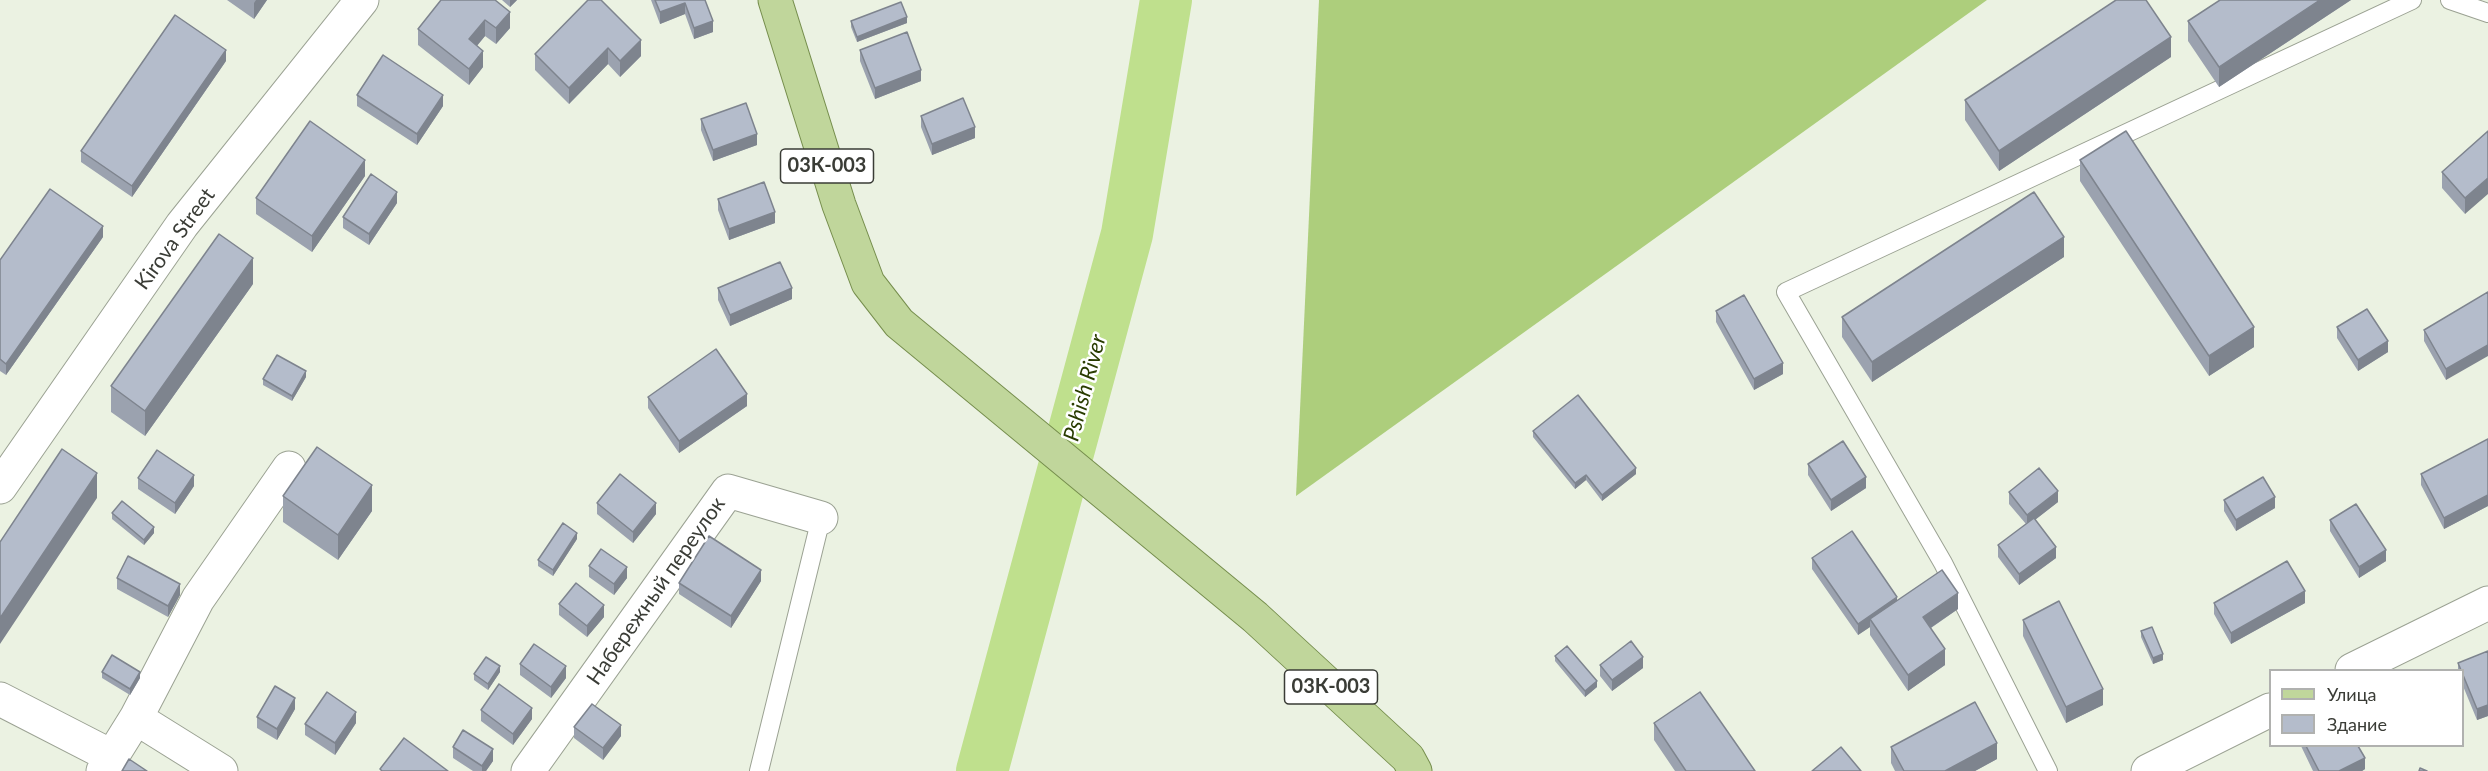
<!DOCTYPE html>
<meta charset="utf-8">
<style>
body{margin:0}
#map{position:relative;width:2488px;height:771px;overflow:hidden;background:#ebf2e2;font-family:Lato,sans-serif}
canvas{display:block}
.legend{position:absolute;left:2269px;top:669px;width:195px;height:78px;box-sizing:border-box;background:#fff;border:2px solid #b0b1af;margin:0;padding:8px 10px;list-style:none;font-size:18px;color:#3a3c36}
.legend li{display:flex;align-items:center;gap:12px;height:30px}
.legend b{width:30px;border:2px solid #b0b1af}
</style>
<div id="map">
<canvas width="2488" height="771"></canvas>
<ul class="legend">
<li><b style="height:8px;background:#c0d69b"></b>Улица</li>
<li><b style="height:16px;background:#b4bccb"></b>Здание</li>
</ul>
</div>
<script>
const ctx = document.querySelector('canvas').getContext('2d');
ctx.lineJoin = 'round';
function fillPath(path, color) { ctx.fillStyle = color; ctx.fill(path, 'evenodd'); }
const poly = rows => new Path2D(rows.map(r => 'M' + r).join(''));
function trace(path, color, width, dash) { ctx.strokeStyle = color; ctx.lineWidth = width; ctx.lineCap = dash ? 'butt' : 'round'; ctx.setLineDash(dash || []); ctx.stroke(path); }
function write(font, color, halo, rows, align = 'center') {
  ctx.font = font + ' Lato,sans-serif'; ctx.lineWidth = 5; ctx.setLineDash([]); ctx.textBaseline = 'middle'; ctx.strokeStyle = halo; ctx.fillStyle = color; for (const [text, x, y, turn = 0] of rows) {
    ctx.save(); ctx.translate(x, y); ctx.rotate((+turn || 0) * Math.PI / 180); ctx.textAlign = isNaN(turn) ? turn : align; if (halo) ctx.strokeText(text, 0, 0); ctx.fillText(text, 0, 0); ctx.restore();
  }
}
const forest = poly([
 [1319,0,1987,0,1296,496]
]);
const river = poly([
 [982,771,1127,234,1166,0]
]);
const lane = poly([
 [2450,0,2488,13],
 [759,771,821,518],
 [2048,771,1943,563,1786,292,2412,0]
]);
const street = poly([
 [0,487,182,225,362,0],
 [2352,670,2488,603],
 [0,699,111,756],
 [136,718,221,771],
 [103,771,136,718,198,599,289,468],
 [528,771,728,491,821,518],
 [2148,771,2270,710]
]);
const primary = poly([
 [775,0,839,205,868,283,899,323,1255,617,1408,758,1415,771]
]);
const wall = poly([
 [227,0,267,0,254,19],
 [441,0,510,28,496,44,485,36,477,46,483,67,469,85,418,45,418,29],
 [502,0,517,0,510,7],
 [588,0,641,56,620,77,608,64,569,104,535,70,535,54],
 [651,0,705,0,713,32,694,39,685,14,660,24],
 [2220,0,2351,0,2219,87,2188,41,2188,21],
 [851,21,907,23,857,42,851,27],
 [860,50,921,81,875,99,860,61],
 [2171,57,1999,171,1965,120,1965,100],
 [226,61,132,197,81,162,81,151],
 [357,95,443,106,417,145,357,106],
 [921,116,975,138,932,155,921,127],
 [701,119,757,145,713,161,701,130],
 [2488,131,2465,214,2442,188,2442,172],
 [2080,160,2254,347,2209,376,2080,181],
 [365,176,312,252,256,214,256,198],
 [718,199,775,223,729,240,718,210],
 [397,203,369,245,343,228,343,217],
 [103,237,6,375,0,371,0,260],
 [2064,257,1872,382,1842,337,1842,317],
 [253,284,145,436,111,412,111,386],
 [718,288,792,299,730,326,718,300],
 [2488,292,2446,380,2424,341,2424,330],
 [1716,311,1783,374,1754,390,1716,322],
 [2337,327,2388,352,2358,371,2337,338],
 [306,377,292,401,263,385,263,379],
 [648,397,747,406,679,453,648,408],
 [1533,431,1636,474,1602,501,1586,480,1575,489,1533,437],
 [2488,439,2488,506,2444,529,2421,485,2421,474],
 [1808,464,1866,488,1831,511,1808,475],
 [138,478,194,486,175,514,138,489],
 [2009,492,2058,502,2035,520,2056,558,2019,585,1998,557,1998,545,2026,524,2009,504],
 [283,496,372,511,338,560,283,522],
 [2224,500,2275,508,2236,531,2224,511],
 [597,503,656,514,633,543,597,514],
 [112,513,154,533,144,545,112,519],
 [2330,520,2386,561,2359,578,2330,531],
 [577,539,553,576,538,566,538,560],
 [1812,558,1897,600,1958,609,1931,628,1945,665,1908,691,1870,635,1870,627,1858,635,1812,569],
 [589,566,627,578,614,595,589,577],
 [117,578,180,595,168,617,117,589],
 [761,581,731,628,679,594,679,583],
 [2214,603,2305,603,2231,644,2214,614],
 [559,604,604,617,587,637,559,615],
 [2023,620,2103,705,2066,723,2023,636],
 [2141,631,2163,660,2153,664,2141,637],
 [2488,651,2488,716,2477,720,2463,686,2463,670,2458,670,2458,663],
 [1555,656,1597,687,1585,697,1555,661],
 [520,664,566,678,551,698,520,675],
 [1600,665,1643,668,1612,691,1600,676],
 [102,672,140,678,130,695,102,678],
 [500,672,488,690,474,680,474,674],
 [295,709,277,740,257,728,257,717],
 [481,710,532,719,513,745,481,721],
 [356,723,335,755,305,735,305,724],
 [1654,723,1755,771,1675,771,1654,740],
 [574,727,621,736,603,760,574,738],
 [2301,746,2358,746,2365,769,2362,771,2313,771],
 [453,747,493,761,486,771,473,771,453,758],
 [1891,747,1997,759,1975,771,1895,771,1891,763]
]);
const shadedWall = poly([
 [256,0,267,0,254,19,254,3],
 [510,0,517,0,510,7],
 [2320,0,2351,0,2219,87,2219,67],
 [685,3,685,14,660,24,660,12],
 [510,12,510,28,496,44,496,28],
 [907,17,907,23,857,42,857,37],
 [485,20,485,36,469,55,469,39],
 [713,21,713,32,694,39,694,28],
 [2171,37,2171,57,1999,171,1999,151],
 [641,40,641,56,620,77,620,61],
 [608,48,608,64,569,104,569,88],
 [226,50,226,61,132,197,132,186],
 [483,51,483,67,469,85,469,69],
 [921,70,921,81,875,99,875,88],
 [443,95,443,106,417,145,417,134],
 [975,127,975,138,932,155,932,144],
 [757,134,757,145,713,161,713,150],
 [365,160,365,176,312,252,312,236],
 [2488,178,2488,194,2465,214,2465,198],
 [397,192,397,203,369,245,369,234],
 [775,212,775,223,729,240,729,229],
 [103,226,103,237,6,375,6,364],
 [2064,237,2064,257,1872,382,1872,362],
 [253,258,253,284,145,436,145,411],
 [792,288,792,299,730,326,730,315],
 [2254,327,2254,347,2209,376,2209,356],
 [2388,341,2388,352,2358,371,2358,360],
 [2488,345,2488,356,2446,380,2446,369],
 [1783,363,1783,374,1754,390,1754,379],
 [306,371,306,377,292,401,292,396],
 [747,394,747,406,679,453,679,441],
 [1636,468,1636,474,1602,501,1602,495],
 [97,473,97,498,0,644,0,618],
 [194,475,194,486,175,514,175,503],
 [1586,475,1586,480,1575,489,1575,483],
 [1866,477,1866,488,1831,511,1831,500],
 [372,485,372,511,338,560,338,535],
 [2058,491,2058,502,2027,526,2027,515],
 [2488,495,2488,506,2444,529,2444,518],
 [2275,497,2275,508,2236,531,2236,520],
 [656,503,656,514,633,543,633,532],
 [154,527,154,533,144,545,144,540],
 [577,533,577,539,553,576,553,570],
 [2056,547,2056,558,2019,585,2019,574],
 [2386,550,2386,561,2359,578,2359,567],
 [627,567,627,578,614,595,614,584],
 [761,570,761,581,731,628,731,616],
 [180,584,180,595,168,617,168,606],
 [2305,591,2305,603,2231,644,2231,633],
 [1958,593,1958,609,1923,633,1923,617],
 [1897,597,1897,608,1870,619,1870,627,1858,635,1858,624],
 [604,605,604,617,587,637,587,626],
 [1945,649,1945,665,1908,691,1908,675],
 [2163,654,2163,660,2153,664,2153,658],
 [1643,657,1643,668,1612,691,1612,680],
 [500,666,500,672,488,690,488,684],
 [566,666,566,678,551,698,551,687],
 [140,672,140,678,130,695,130,689],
 [1597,681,1597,687,1585,697,1585,691],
 [2103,689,2103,705,2066,723,2066,707],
 [295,698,295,709,277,740,277,729],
 [2488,705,2488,716,2477,720,2477,709],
 [532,708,532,719,513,745,513,734],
 [356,712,356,723,335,755,335,743],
 [621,725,621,736,603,760,603,748],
 [1997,743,1997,759,1975,771,1945,771],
 [493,749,493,761,486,771,482,771,482,766],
 [2365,758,2365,769,2362,771,2339,771]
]);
const building = poly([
 [441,0,495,0,510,12,496,28,485,20,469,39,483,51,469,69,418,29,441,0],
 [588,0,601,0,641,40,620,61,608,48,569,88,535,54,588,0],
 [655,0,705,0,713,21,694,28,685,3,660,12,655,0],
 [2116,0,2146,0,2171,37,1999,151,1965,100,2116,0],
 [2220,0,2320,0,2219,67,2188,21,2220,0],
 [901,2,907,17,857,37,851,21,901,2],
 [175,15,226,50,132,186,81,151,175,15],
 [907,32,921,70,875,88,860,50,907,32],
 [383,55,443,95,417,134,357,95,383,55],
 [963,98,975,127,932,144,921,116,963,98],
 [746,103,757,134,713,150,701,119,746,103],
 [310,121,365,160,312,236,256,198,310,121],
 [2126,131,2254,327,2209,356,2080,160,2126,131],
 [2488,131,2488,178,2465,198,2442,172,2488,131],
 [371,174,397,192,369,234,343,217,371,174],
 [764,182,775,212,729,229,718,199,764,182],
 [50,189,103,226,6,364,0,359,0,260,50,189],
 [2034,192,2064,237,1872,362,1842,317,2034,192],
 [219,234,253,258,145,411,111,386,219,234],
 [780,262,792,288,730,315,718,288,780,262],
 [2488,292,2488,345,2446,369,2424,330,2488,292],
 [1744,295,1783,363,1754,379,1716,311,1744,295],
 [2367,309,2388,341,2358,360,2337,327,2367,309],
 [716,349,747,394,679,441,648,397,716,349],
 [277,355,306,371,292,396,263,379,277,355],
 [1578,395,1636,468,1602,495,1586,475,1575,483,1533,431,1578,395],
 [2488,439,2488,495,2444,518,2421,474,2488,439],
 [1843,441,1866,477,1831,500,1808,464,1843,441],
 [317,447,372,485,338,535,283,496,317,447],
 [62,449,97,473,0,618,0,542,62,449],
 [157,450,194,475,175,503,138,478,157,450],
 [2039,468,2058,491,2027,515,2009,492,2039,468],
 [620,474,656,503,633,532,597,503,620,474],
 [2263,477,2275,497,2236,520,2224,500,2263,477],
 [122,501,154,527,144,540,112,513,122,501],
 [2356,504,2386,550,2359,567,2330,520,2356,504],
 [2034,518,2056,547,2019,574,1998,545,2034,518],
 [563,523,577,533,553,570,538,560,563,523],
 [1852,531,1897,597,1858,624,1812,558,1852,531],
 [709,536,761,570,731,616,679,583,709,536],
 [601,549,627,567,614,584,589,566,601,549],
 [128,556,180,584,168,606,117,578,128,556],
 [2287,561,2305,591,2231,633,2214,603,2287,561],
 [1942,570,1958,593,1923,617,1945,649,1908,675,1870,619,1942,570],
 [576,583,604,605,587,626,559,604,576,583],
 [2059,601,2103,689,2066,707,2023,620,2059,601],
 [2152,627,2163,654,2153,658,2141,631,2152,627],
 [1631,641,1643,657,1612,680,1600,665,1631,641],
 [534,644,566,666,551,687,520,664,534,644],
 [1567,646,1597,681,1585,691,1555,656,1567,646],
 [2488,651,2488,705,2477,709,2463,675,2463,670,2461,670,2458,663,2488,651],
 [112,655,140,672,130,689,102,672,112,655],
 [486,657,500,666,488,684,474,674,486,657],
 [499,684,532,708,513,734,481,710,499,684],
 [275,686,295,698,277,729,257,717,275,686],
 [327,692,356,712,335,743,305,724,327,692],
 [1700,692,1755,771,1686,771,1654,723,1700,692],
 [1975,702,1997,743,1945,771,1904,771,1891,747,1975,702],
 [592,704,621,725,603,748,574,727,592,704],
 [463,730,493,749,482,766,453,747,463,730],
 [404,738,448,771,382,771,380,769,404,738],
 [2306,746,2358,746,2365,758,2339,771,2319,771,2306,746],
 [1841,747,1861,771,1812,771,1841,747],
 [129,759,147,771,122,771,129,759],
 [2420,768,2427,771,2419,771,2420,768]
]);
const shields = [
 [827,166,93],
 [1331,687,93]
];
const shieldNames = [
 ["03К-003",827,166],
 ["03К-003",1331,687]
];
const streetNames = [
 ["Kirova Street",175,239,-54],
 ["Набережный переулок",656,591,-55]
];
const waterNames = [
 ["Pshish River",1085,388,-75]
];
fillPath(forest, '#adce7c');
trace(river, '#bfe08d', 52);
trace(lane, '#9ba293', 20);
trace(street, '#9ba293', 35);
trace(primary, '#768e4d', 35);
trace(lane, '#fff', 18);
trace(street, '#fff', 33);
trace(primary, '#c0d69b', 33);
fillPath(wall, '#9ba2af');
fillPath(shadedWall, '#7e848e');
fillPath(building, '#b4bccb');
trace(building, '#7e848e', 1.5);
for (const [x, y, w] of shields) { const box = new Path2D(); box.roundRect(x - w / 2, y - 17, w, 34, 4.5); ctx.fillStyle = '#fff'; ctx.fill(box); trace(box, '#3a3c36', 1.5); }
write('bold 20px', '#3a3c36', null, shieldNames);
write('21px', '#3a3c36', '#fff', streetNames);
write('italic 22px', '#293c00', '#fff', waterNames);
</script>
